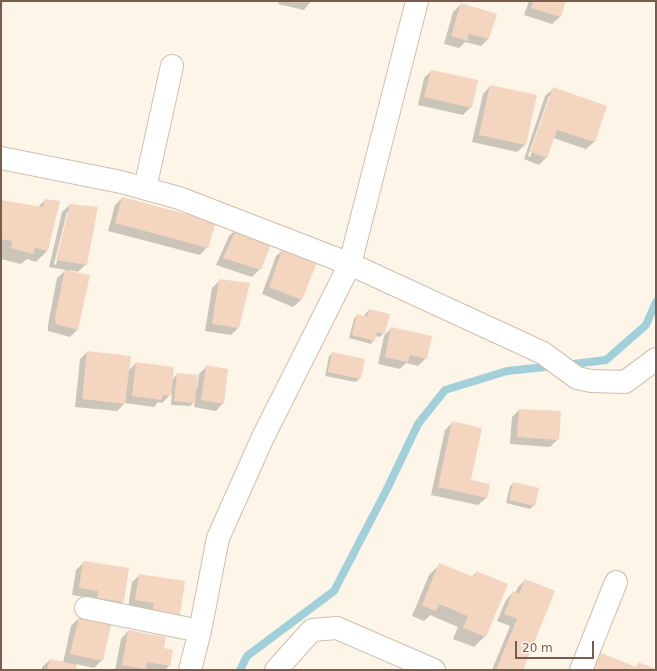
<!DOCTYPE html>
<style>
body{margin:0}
#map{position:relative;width:657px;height:671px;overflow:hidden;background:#fdf6e8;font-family:"DejaVu Sans",sans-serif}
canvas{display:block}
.frame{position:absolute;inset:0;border:2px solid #795c4b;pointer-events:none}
.scale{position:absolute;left:515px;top:641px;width:79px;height:18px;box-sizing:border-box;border:2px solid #795c4b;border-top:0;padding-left:5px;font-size:12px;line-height:14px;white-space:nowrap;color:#795c4b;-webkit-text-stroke:3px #fff9f0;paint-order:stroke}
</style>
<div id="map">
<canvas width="657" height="671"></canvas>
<div class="frame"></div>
<div class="scale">20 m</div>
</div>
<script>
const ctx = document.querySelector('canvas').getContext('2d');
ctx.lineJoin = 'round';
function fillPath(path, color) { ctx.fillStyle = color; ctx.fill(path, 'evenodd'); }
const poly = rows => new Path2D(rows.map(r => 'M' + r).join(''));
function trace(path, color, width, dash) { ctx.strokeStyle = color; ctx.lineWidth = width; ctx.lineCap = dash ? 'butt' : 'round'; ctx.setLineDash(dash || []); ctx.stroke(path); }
const shadow = poly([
 [279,1,311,1,304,10,278,4],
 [529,1,565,1,560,17,552,24,524,15],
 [461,4,488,39,481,46,465,42,459,48,444,44,453,12],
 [431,71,471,107,463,115,418,105,424,78],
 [490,86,525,145,517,152,472,142,483,94],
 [553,89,606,107,594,142,586,149,553,138,547,157,539,165,524,159,545,96],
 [549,96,551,96,530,157,528,156],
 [122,198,207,247,200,255,108,231,115,205],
 [45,200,47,251,36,262,27,259,21,264,1,259,1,202,38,207],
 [70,205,86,264,78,272,70,270,77,330,70,337,48,331,48,325,57,278,66,270,49,267,62,212],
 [67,212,69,212,56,265,54,264],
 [237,229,260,269,252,277,216,265,229,236],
 [284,249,317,261,301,300,293,307,262,294,276,256],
 [220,280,238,328,231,335,205,331,212,288],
 [369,310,384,333,380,337,375,336,374,340,371,344,349,338,354,319,357,315,364,317,365,314],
 [391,328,426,358,418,366,406,363,400,369,378,364,384,336],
 [87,352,128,371,136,363,172,380,177,374,197,389,199,374,207,366,223,403,216,411,194,407,195,401,190,406,171,405,172,393,162,403,158,402,154,407,125,403,117,411,75,407,80,359],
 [333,353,360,378,356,382,325,376,329,356],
 [519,410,558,439,550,447,510,444,512,417],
 [453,422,469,481,488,485,486,498,478,505,431,495,445,430],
 [514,483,534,505,530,509,506,503,510,486],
 [84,562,128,569,123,602,115,609,91,598,72,595,76,570],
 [440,564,471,577,477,572,485,636,474,647,453,639,458,627,430,615,424,621,412,616,429,575],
 [140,575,179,615,171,622,128,608,132,582],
 [525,580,521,670,492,670,510,626,497,621,506,600,513,592,515,593,518,587],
 [79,618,102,660,94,668,76,664,75,670,42,670,42,667,50,660,63,663,71,626],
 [128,631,163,649,172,650,169,666,165,670,115,670,121,639]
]);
const stream = poly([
 [565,365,606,360,646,325,656,302],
 [240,670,247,656,334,591,387,489,418,424,445,390,507,371,554,366]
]);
const building = poly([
 [533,1,566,1,561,17,531,8],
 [461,3,497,14,489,39,469,34,467,41,451,36],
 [431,70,478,80,472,108,424,97],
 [490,85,537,95,526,145,479,135],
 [553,87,607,106,595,142,557,130,547,158,530,152],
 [122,197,216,222,208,248,115,223],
 [45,199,60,201,48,251,35,248,33,254,11,248,12,241,1,239,1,200,43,207],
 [70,204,98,207,87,265,56,260],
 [237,228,271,245,261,270,223,258],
 [283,248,318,260,302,300,269,287],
 [65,270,90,275,78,330,56,324,55,317],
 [219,279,250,283,239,328,212,324],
 [369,309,390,314,385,334,377,332,375,341,352,335,357,314,367,317],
 [391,327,432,336,427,359,410,355,408,362,385,357],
 [87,351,131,356,125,404,82,399],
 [332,352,365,359,361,379,328,372],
 [136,362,174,367,171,396,163,395,162,400,132,396],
 [206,365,228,369,224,404,201,400],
 [177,373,198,375,195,403,174,401],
 [519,409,561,411,559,440,517,437],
 [452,421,482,428,471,480,490,484,487,498,438,487],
 [513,482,539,488,535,506,509,500],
 [83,561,129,568,124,602,97,598,98,591,79,588],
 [439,563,474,577,476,571,508,584,486,637,463,628,468,616,439,604,436,611,422,605],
 [139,574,185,581,180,615,153,611,154,603,135,600],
 [525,579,555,591,523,670,496,670,517,619,504,614,513,591,519,594],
 [79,617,111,625,103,661,70,654],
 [128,630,166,637,164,648,173,650,170,666,147,662,146,669,122,665],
 [599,652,636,667,638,662,656,669,656,670,592,670],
 [50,659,77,665,76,670,47,670]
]);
const minor = poly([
 [1,158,121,182,179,198,350,264,543,353,577,378,591,381,625,382,656,359],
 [145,188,172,66],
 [86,608,200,631],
 [190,670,200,631,218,538,263,437,350,264,417,1],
 [276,670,312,630,337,628,434,670],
 [581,670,616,582]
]);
fillPath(shadow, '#0003');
trace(stream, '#a1d0da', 8);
fillPath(building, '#f4d5bf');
trace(minor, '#d0bead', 24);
trace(minor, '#fff', 22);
</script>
